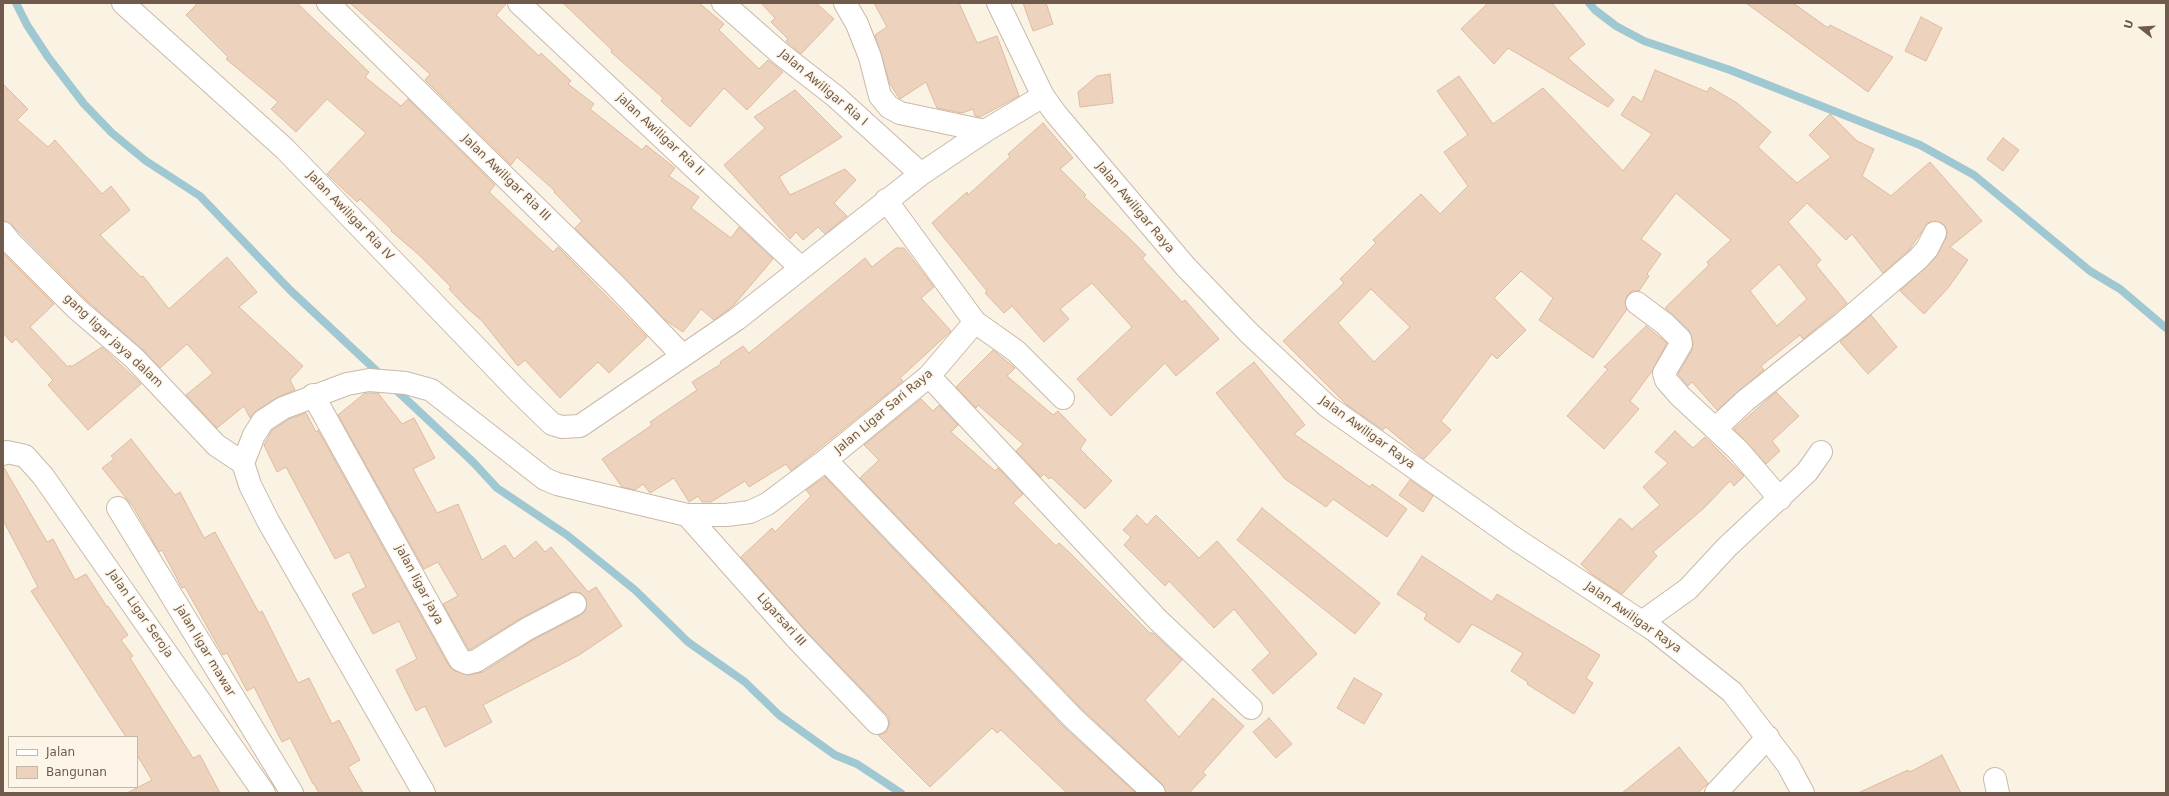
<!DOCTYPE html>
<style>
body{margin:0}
#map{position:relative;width:2169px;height:796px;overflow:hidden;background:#faf2e3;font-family:"DejaVu Sans",sans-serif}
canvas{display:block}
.frame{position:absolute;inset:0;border:4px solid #6f5a4b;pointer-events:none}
.legend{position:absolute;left:8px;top:736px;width:130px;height:52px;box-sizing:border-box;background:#fdf6e8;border:1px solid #c4b8a9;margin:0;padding:5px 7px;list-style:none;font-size:12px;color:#6f5a4b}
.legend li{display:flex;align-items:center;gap:8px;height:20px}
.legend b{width:20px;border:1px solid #c4b8a9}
.north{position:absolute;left:2121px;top:8px;width:40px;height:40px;-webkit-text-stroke:3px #fdf6e8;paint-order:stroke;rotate:287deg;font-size:11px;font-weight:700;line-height:16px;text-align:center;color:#6f5a4b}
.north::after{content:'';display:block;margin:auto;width:14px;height:18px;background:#6f5a4b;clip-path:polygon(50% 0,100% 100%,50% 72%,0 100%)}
</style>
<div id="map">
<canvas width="2169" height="796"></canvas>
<div class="frame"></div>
<ul class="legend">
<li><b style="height:5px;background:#fff"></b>Jalan</li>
<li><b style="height:11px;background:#edd2bd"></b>Bangunan</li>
</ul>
<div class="north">U</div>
</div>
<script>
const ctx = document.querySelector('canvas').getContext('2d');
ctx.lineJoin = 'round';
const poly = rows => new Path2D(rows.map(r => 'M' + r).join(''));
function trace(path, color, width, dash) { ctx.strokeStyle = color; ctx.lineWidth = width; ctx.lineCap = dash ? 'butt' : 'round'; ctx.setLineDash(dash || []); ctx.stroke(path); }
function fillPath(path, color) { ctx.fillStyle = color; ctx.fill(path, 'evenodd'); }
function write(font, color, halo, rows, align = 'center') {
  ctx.font = font + ' "DejaVu Sans",sans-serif'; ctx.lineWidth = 3; ctx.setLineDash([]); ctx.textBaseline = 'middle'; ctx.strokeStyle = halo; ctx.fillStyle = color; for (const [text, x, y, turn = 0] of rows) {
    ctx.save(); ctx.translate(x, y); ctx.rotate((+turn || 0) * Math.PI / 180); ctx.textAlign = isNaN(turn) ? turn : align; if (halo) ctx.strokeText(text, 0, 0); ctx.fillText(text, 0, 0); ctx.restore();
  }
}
const stream = poly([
 [16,3,27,25,48,57,84,104,112,133,146,161,200,196,290,290,382,376],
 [1589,3,1595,10,1616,26,1644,41,1730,70,1920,145,1974,175,2090,271,2120,289,2166,328],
 [393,387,473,462,497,488,567,535,635,590,688,642,745,682,779,715,835,755,857,764,901,793]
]);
const building = poly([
 [198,3,297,3,369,72,365,77,401,106,408,99,495,185,489,192,553,252,558,247,647,337,609,373,598,362,560,398,525,360,518,366,482,321,466,307,449,289,451,287,418,254,391,231,392,230,360,199,357,202,327,174,366,133,327,99,296,132,271,109,278,102,226,59,228,57,186,15,198,3],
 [350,3,507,3,496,15,539,56,541,53,571,81,568,84,594,104,590,109,642,150,646,145,675,168,669,176,699,197,691,208,731,238,739,227,773,259,734,305,714,320,701,309,683,332,665,320,575,228,582,221,554,192,555,191,517,157,511,165,425,80,430,74,350,3],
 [563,3,699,3,724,24,719,30,759,69,768,60,783,72,747,110,724,88,690,127,661,101,663,98,611,52,612,50,563,3],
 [761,3,816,3,834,19,801,54,786,41,788,39,771,22,775,18,761,3],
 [874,3,959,3,977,43,997,36,1019,96,980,117,975,116,973,109,962,113,937,108,926,82,900,99,899,98,890,84,875,35,887,27,874,3],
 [1023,3,1046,3,1053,24,1033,31,1023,3],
 [1488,3,1552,3,1585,44,1568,58,1614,100,1608,107,1508,48,1494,64,1461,29,1488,3],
 [1746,3,1793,3,1828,28,1830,25,1893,57,1868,92,1746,3],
 [1921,17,1942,28,1926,61,1905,51,1921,17],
 [1655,70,1707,92,1710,87,1737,103,1771,132,1758,147,1797,183,1831,157,1809,135,1830,114,1857,141,1874,149,1862,176,1891,196,1930,162,1982,221,1950,247,1968,260,1948,288,1924,314,1900,291,1936,257,1946,238,1947,232,1945,226,1935,221,1928,223,1909,250,1883,273,1852,234,1846,240,1807,203,1788,222,1821,260,1816,265,1847,303,1803,339,1800,335,1761,366,1764,370,1717,410,1692,382,1688,386,1678,374,1692,350,1693,342,1689,330,1665,308,1709,265,1707,262,1731,240,1676,193,1641,239,1661,254,1647,274,1649,276,1639,291,1632,291,1627,296,1625,302,1627,309,1593,358,1539,320,1553,298,1521,271,1494,298,1526,330,1497,359,1492,354,1441,421,1451,430,1424,459,1386,427,1383,430,1347,405,1283,341,1344,283,1340,279,1376,243,1373,240,1421,194,1440,214,1468,186,1444,152,1468,135,1437,91,1459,76,1493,124,1543,88,1623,171,1652,134,1621,115,1633,96,1642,102,1655,70],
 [1779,264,1807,299,1777,326,1750,291,1779,264],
 [1371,289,1410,327,1374,362,1338,323,1371,289],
 [1110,74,1113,103,1080,107,1078,92,1097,76,1110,74],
 [3,84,28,109,17,120,48,147,55,140,102,194,111,186,130,210,100,235,141,277,143,276,169,309,227,257,257,292,239,307,303,366,290,380,295,390,276,398,256,411,250,418,244,406,217,428,186,395,213,373,187,344,160,368,142,349,86,300,12,225,3,221,3,84],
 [795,90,842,137,779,177,790,195,845,169,856,180,834,203,847,216,825,234,818,227,803,240,796,232,790,239,724,165,765,128,754,117,795,90],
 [1043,123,1073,158,1060,169,1086,195,1084,197,1126,235,1146,255,1142,258,1182,302,1185,300,1219,339,1176,376,1165,363,1111,416,1077,379,1132,327,1092,283,1060,309,1069,319,1044,342,1012,306,1004,313,985,293,987,291,932,223,967,192,968,195,1010,157,1008,154,1043,123],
 [2003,138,2019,150,2003,171,1987,159,2003,138],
 [896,248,904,248,934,287,921,298,951,331,900,378,903,381,791,471,786,464,749,487,745,481,711,502,702,502,698,496,689,502,674,478,650,493,643,484,635,490,622,487,602,459,652,425,650,422,697,390,692,382,721,364,720,362,743,346,749,353,865,258,872,267,896,248],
 [3,253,54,304,30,327,68,367,70,365,71,367,102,347,141,384,88,430,48,385,53,380,16,339,12,343,3,333,3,253],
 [1871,315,1897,347,1868,374,1840,342,1871,315],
 [1646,326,1667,343,1652,371,1630,401,1639,409,1604,449,1567,416,1608,369,1604,367,1646,326],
 [993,350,1015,368,1007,376,1053,415,1058,411,1086,440,1080,449,1112,481,1085,509,1051,477,1049,479,1044,474,1041,477,1016,451,1023,444,978,405,976,408,956,387,993,350],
 [1254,362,1305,425,1294,434,1370,487,1372,484,1407,509,1387,537,1333,499,1326,507,1285,479,1216,393,1254,362],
 [1776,392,1799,416,1772,441,1780,451,1766,464,1734,429,1776,392],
 [365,393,378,393,402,424,414,418,435,458,413,469,437,513,458,504,482,560,505,545,514,559,536,541,545,552,551,547,588,592,596,587,622,626,579,655,483,705,492,722,445,747,425,706,416,711,396,670,417,659,399,621,373,634,352,594,366,587,349,552,335,559,286,467,277,472,264,445,272,430,289,419,306,413,316,432,318,430,449,666,455,671,469,675,483,672,533,640,581,615,586,610,586,599,581,593,575,592,569,593,521,618,469,650,443,604,458,596,438,562,424,569,338,415,365,393],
 [921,399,933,411,939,405,958,425,951,432,995,471,998,468,1023,494,1013,503,1056,546,1059,543,1069,552,1150,633,1153,633,1182,660,1145,700,1179,737,1213,698,1244,726,1203,772,1206,775,1189,793,1166,793,1162,784,1082,709,860,478,879,460,864,445,921,399],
 [1675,431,1693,448,1705,437,1744,476,1734,486,1730,481,1704,508,1653,552,1657,556,1622,594,1593,575,1581,564,1620,518,1632,529,1660,505,1643,487,1668,463,1655,452,1675,431],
 [131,439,175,495,180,492,204,538,215,532,259,613,262,611,298,683,309,678,332,724,339,720,360,760,348,767,363,793,319,793,314,784,313,784,290,738,282,742,254,687,247,691,227,653,223,655,185,587,182,588,162,550,159,552,134,508,102,468,114,459,111,456,131,439],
 [3,466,47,542,53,539,75,580,86,574,107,607,108,606,128,635,121,640,133,656,130,658,193,758,200,755,220,793,127,793,152,780,137,755,137,737,126,737,31,591,38,587,3,520,3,466],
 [825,477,1064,727,1136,793,1067,793,1001,730,997,733,992,728,930,787,878,735,886,732,889,726,889,717,806,631,741,557,772,528,775,532,811,496,806,490,825,477],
 [1410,480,1433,496,1423,512,1399,495,1410,480],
 [1262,508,1380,603,1355,634,1237,540,1262,508],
 [1137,515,1147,525,1156,515,1199,558,1217,541,1317,654,1273,694,1252,670,1270,653,1234,609,1214,628,1169,581,1165,586,1124,545,1131,537,1123,530,1137,515],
 [1422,556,1492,602,1497,594,1600,655,1586,678,1593,683,1574,714,1527,684,1528,682,1511,671,1523,653,1472,624,1459,643,1424,619,1427,614,1397,594,1422,556],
 [1354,678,1382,694,1364,724,1337,708,1354,678],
 [1269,718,1292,744,1276,758,1253,732,1269,718],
 [1679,747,1708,783,1698,793,1622,793,1679,747],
 [1942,755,1961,793,1858,793,1908,770,1910,772,1942,755]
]);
const minor = poly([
 [123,3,285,149,519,392,552,424,562,427,580,426,737,319,921,174,985,131,1043,96],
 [328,3,615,285,682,355],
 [519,3,801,268],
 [723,3,781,54,835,96,921,174],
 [845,3,857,24,870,57,880,96,889,107,900,113,985,131],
 [998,3,1043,96,1056,114,1185,266,1249,333,1327,406,1517,540,1654,630,1732,692,1788,765,1803,793],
 [3,233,11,243,77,309,134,358,216,445,243,463],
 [1637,303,1665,324,1680,339,1681,344,1664,373,1666,380,1680,396,1738,450,1780,499],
 [975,322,1016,351,1063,398],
 [929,376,1157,619,1251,708],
 [313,395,460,660,467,663,476,661,527,629,575,604],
 [1716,428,1746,400,1842,324,1918,259,1927,249,1935,233],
 [3,454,7,452,25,456,43,476,264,793],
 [826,460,1073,718,1154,793],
 [118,508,292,793],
 [687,515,797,639,877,723],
 [1642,622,1688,589,1727,547,1807,472,1821,452],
 [1995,779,1998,793],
 [424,793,268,521,250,485,243,463,254,435,263,421,283,408,347,384,369,380,406,383,431,390,545,479,557,484,687,515,726,515,750,512,767,504,826,460,929,376,975,322,886,200],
 [1716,793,1768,737]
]);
const streetNames = [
 ["Jalan Awiligar Ria I",823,88,40],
 ["jalan Awiligar Ria II",660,135,43],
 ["Jalan Awiligar Ria III",506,178,44],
 ["Jalan Awiligar Raya",1135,208,50],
 ["Jalan Awiligar Ria IV",350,216,46],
 ["gang ligar jaya dalam",113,341,43],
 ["Jalan Ligar Sari Raya",884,412,-40],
 ["Jalan Awiligar Raya",1367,433,36],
 ["jalan ligar jaya",419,585,62],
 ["Jalan Ligar Seroja",140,614,55],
 ["Jalan Awiligar Raya",1633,618,35],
 ["Ligarsari III",781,620,48],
 ["jalan ligar mawar",205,651,59]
];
trace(stream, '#a0c8d2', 8);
fillPath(building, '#edd2bd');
trace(building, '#deba9f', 1);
trace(minor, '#c9baaa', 24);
trace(minor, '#fff', 22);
write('12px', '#6f5a4b', '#fdf6e8', streetNames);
</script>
